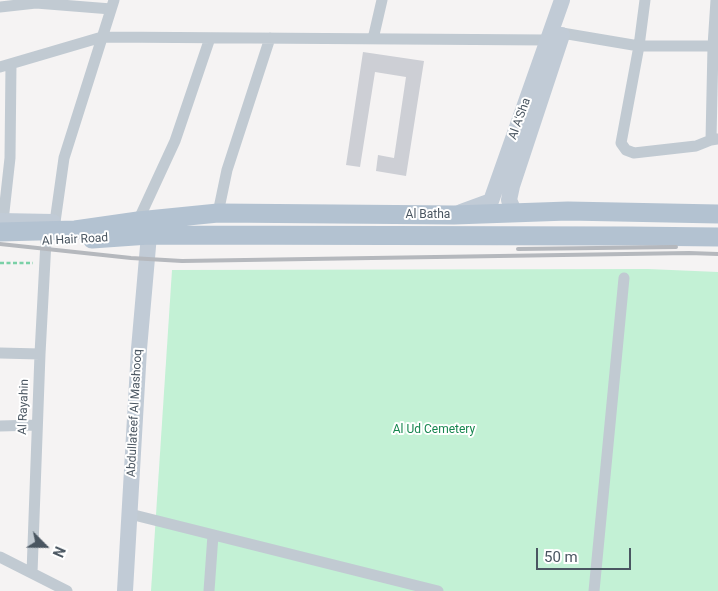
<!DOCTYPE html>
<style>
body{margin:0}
#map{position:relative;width:718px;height:591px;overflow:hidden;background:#f5f3f3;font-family:Roboto,sans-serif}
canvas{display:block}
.north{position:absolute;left:20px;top:521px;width:50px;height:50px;-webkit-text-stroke:4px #fff;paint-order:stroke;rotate:113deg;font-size:14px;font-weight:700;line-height:20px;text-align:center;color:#4a5661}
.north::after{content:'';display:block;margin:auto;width:18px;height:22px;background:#4a5661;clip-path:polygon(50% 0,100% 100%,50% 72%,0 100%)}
.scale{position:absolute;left:536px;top:548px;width:95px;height:22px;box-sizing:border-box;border:2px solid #4a5661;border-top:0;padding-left:6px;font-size:15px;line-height:18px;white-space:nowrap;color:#4a5661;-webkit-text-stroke:4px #fff;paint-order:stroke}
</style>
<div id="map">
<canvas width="718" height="591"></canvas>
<div class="north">N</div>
<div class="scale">50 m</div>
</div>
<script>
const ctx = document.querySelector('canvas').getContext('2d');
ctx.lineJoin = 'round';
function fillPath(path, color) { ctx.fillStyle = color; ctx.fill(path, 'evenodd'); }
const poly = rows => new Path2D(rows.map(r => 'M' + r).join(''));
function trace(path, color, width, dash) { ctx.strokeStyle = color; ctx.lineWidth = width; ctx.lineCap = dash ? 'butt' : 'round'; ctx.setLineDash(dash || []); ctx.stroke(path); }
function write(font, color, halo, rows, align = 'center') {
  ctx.font = font + ' Roboto,sans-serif'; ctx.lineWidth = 4; ctx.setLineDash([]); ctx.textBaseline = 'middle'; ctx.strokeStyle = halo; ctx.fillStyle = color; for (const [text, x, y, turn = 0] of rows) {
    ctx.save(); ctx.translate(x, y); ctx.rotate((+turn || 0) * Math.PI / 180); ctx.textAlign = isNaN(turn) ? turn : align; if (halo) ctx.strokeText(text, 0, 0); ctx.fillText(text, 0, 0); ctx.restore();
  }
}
const green = poly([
 [648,269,718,272,718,591,151,591,172,270]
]);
const building = poly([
 [363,52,424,61,406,176,376,171,378,155,394,158,406,77,375,72,360,167,346,165]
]);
const path = poly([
 [0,263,33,263]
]);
const street = poly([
 [645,0,639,46,621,143,626,150,634,153,696,146,711,140,718,139],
 [0,7,36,3,111,9],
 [562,33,639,46,718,46],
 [373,39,382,0],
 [0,67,102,37,548,40],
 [711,140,713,46,716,0],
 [218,213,227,170,270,38],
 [3,221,10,158,11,64],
 [138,221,175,141,210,38],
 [55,222,64,158,114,0],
 [0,353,40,354],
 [0,426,37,425],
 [130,514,438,591],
 [0,557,67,591],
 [32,573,40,354,46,241],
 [209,591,213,535],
 [594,591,624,278]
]);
const secondary = poly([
 [461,212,491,201,562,0],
 [515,214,509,200,512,186,562,35],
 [0,221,53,222],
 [125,591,139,349,149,235]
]);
const primary = poly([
 [0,232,75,230,138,221,218,213,454,215,568,211,718,214],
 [92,239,149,235,628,236,718,237]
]);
const rail = poly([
 [0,244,131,258,182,261,689,253,718,254],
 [518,249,676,247]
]);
const streetNames = [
 ["Al A'Sha",520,119,-70],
 ["Al Batha",428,215],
 ["Al Hair Road",75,240,-3],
 ["Al Rayahin",24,407,-88],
 ["Abdullateef Al Mashooq",135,413,-87]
];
const parkNames = [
 ["Al Ud Cemetery",434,430]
];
fillPath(green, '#c3f1d5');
fillPath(building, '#cdcfd5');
trace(path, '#7ad0a6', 2.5, [4, 2.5]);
trace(street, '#c1cad2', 11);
trace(secondary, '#c1cbd6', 16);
trace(primary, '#b3c2d1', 19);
trace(rail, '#b5b8bd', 4);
write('12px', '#4a5661', '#fff', streetNames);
write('12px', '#17864f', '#fff', parkNames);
</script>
